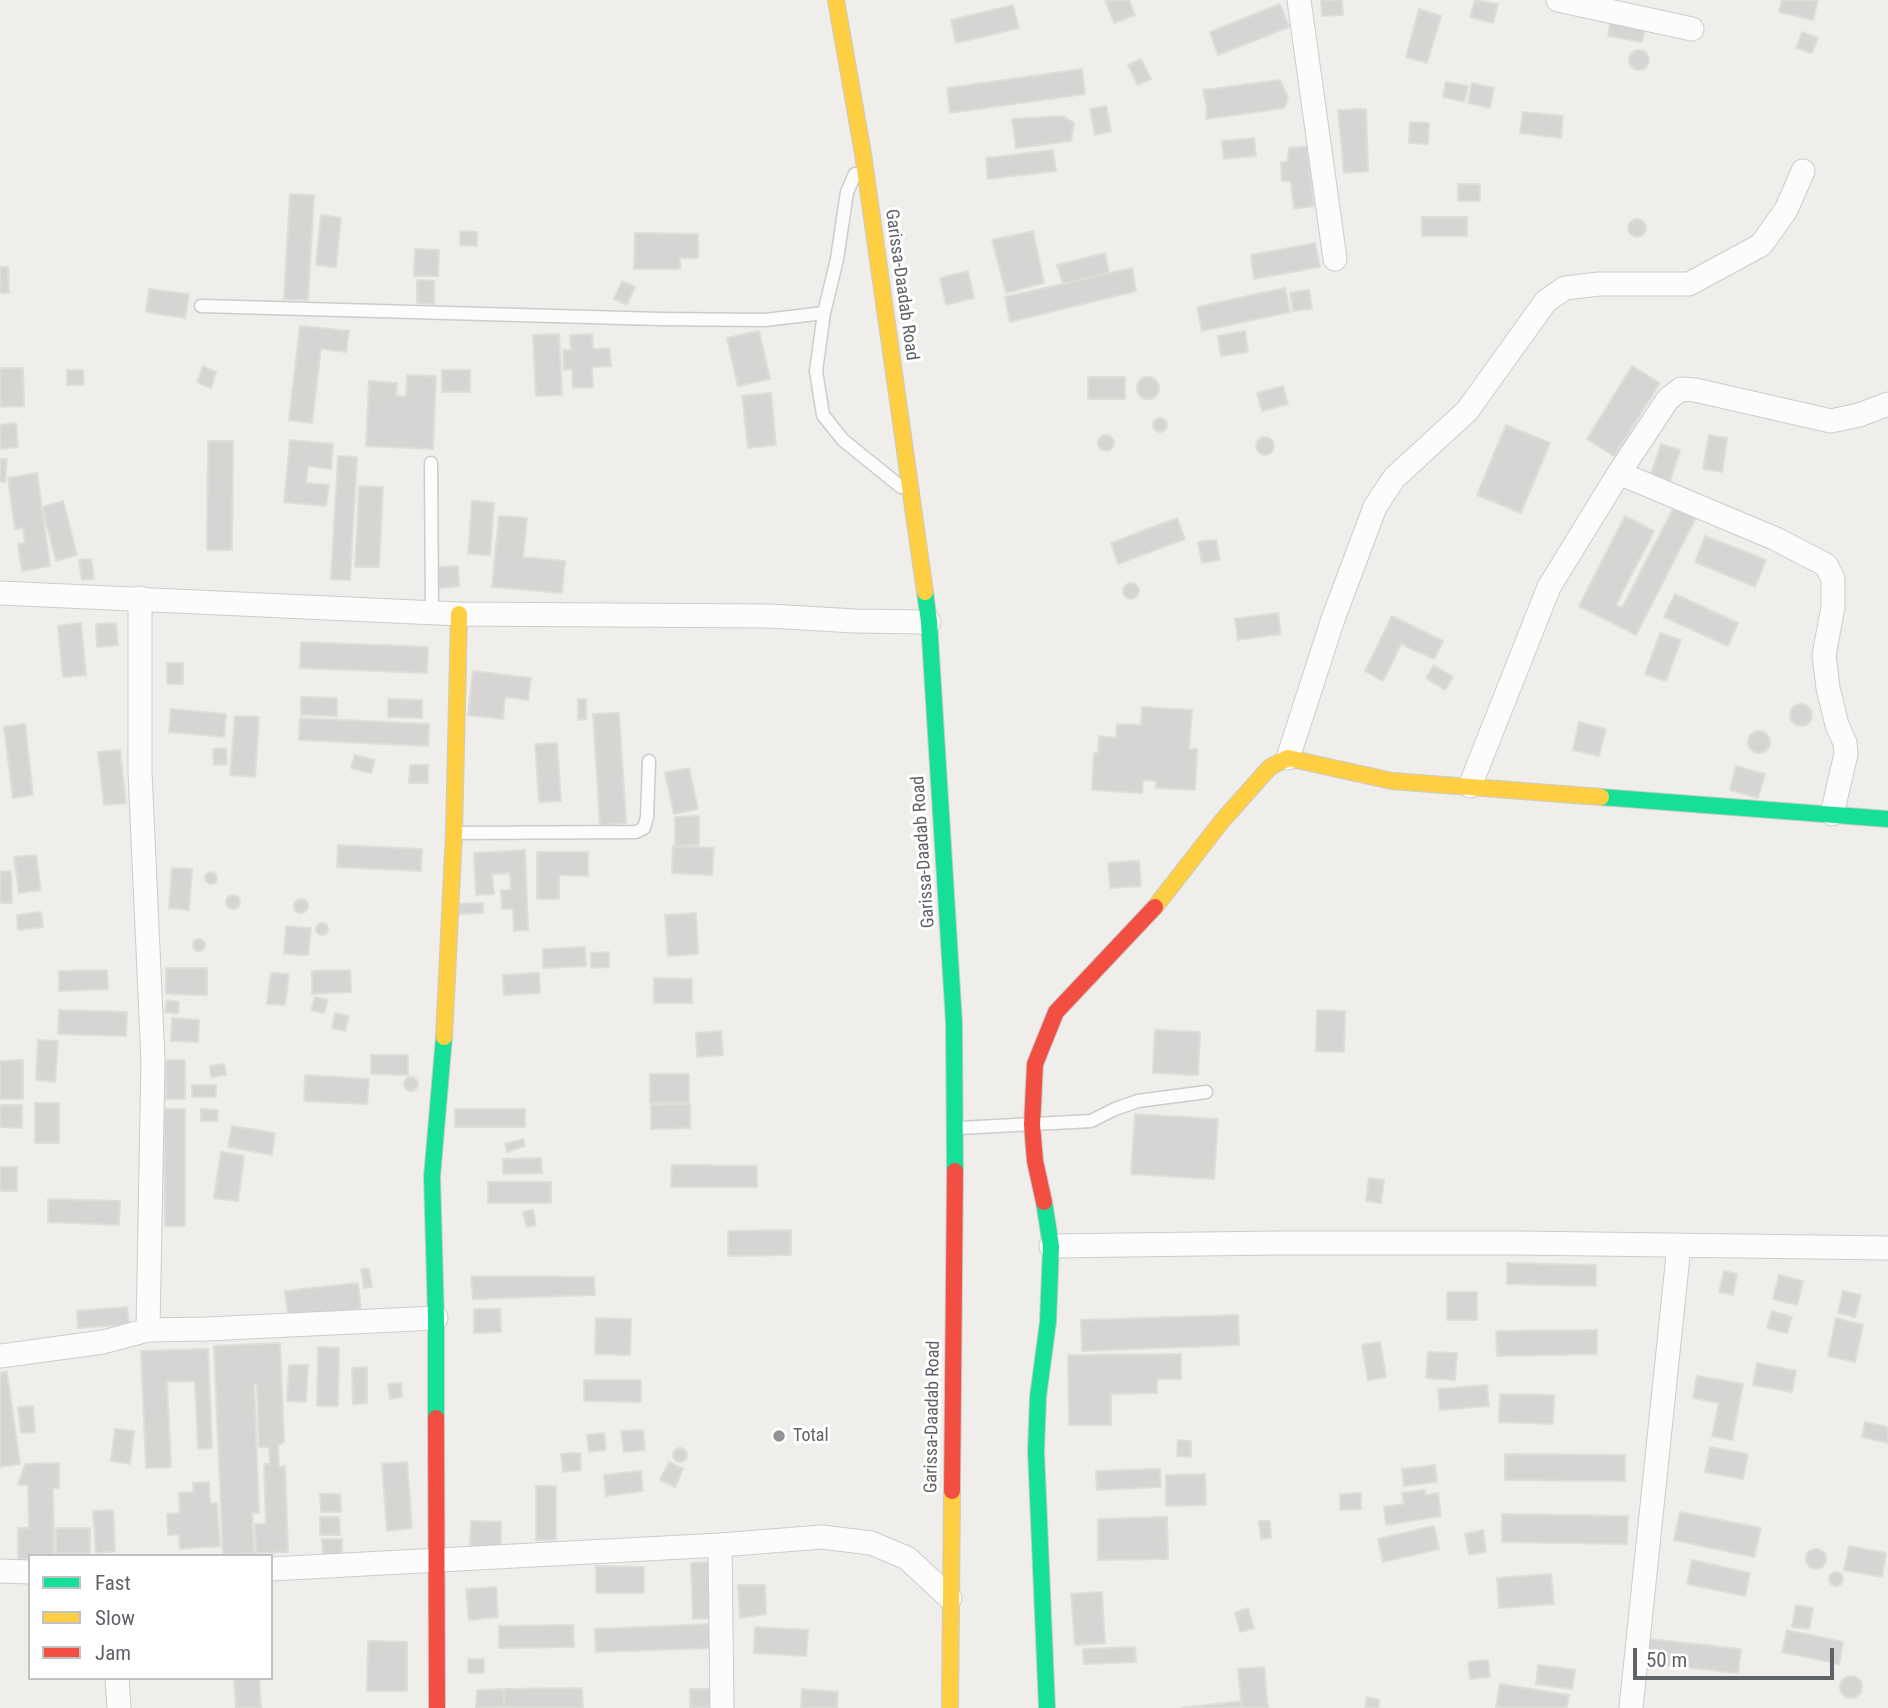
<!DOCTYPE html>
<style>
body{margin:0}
#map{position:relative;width:1888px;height:1708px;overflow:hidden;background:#efeeea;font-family:"Roboto Condensed",sans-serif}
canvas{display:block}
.legend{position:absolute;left:28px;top:1554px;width:245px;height:126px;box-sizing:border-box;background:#fff;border:2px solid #bfc1c3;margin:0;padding:9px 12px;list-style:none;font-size:21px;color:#5f6368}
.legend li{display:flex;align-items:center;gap:14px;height:35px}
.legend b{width:35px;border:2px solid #bfc1c3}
.scale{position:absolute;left:1633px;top:1648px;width:201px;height:32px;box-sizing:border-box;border:4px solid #5f6368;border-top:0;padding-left:9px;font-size:21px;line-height:24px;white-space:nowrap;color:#5f6368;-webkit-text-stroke:5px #fff;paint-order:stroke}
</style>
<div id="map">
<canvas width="1888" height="1708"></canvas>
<ul class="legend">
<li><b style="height:9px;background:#16e098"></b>Fast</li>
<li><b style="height:9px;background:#ffcf43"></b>Slow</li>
<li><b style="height:9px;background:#f24e42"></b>Jam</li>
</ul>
<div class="scale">50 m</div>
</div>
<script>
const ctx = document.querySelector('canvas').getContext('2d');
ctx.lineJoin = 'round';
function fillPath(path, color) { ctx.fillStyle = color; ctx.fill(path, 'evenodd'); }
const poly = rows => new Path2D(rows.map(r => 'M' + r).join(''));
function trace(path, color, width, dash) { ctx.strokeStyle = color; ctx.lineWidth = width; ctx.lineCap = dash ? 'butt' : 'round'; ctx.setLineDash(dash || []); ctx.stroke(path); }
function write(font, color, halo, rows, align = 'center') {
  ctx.font = font + ' "Roboto Condensed",sans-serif'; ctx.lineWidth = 6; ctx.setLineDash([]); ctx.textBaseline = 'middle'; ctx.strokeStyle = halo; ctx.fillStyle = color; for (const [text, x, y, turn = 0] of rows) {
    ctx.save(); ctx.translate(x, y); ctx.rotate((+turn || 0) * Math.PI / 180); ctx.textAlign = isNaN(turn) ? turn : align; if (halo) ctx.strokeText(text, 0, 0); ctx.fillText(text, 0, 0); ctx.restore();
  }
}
const building = poly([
 [1105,0,1129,0,1135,15,1114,23,1105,0],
 [1321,0,1342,0,1343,15,1322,16,1321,0],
 [1475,0,1498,4,1493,23,1470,17,1475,0],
 [1782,0,1818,0,1813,20,1779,12,1782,0],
 [1280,4,1289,27,1218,55,1210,32,1280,4],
 [1013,5,1019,28,956,43,951,20,1013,5],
 [1419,9,1441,16,1427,63,1406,57,1419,9],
 [1612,15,1646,22,1642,42,1608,36,1612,15],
 [1802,32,1818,38,1812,53,1796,48,1802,32],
 '1629 60a10 10 0 1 1 20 0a10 10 0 1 1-20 0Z',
 [1141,59,1151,79,1138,85,1128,65,1141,59],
 [1082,69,1085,94,950,113,947,88,1082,69],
 [1280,80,1288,98,1284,108,1206,119,1207,108,1203,90,1280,80],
 [1446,82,1468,86,1464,102,1443,97,1446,82],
 [1472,83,1494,88,1490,108,1468,103,1472,83],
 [1106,106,1111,131,1095,135,1090,109,1106,106],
 [1366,109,1368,171,1344,173,1338,110,1366,109],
 [1523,112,1563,116,1561,138,1520,133,1523,112],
 [1063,116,1074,123,1071,141,1016,148,1012,119,1063,116],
 [1410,122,1429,123,1428,144,1409,143,1410,122],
 [1254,138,1256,156,1224,159,1222,141,1254,138],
 [1307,146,1314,206,1294,209,1291,181,1282,181,1281,162,1287,162,1289,148,1307,146],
 [1053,150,1056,171,988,179,986,158,1053,150],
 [1458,184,1480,184,1480,201,1458,201,1458,184],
 [290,194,314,195,308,300,284,299,290,194],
 [321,215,341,218,336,267,316,265,321,215],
 [1422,217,1467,217,1467,236,1422,236,1422,217],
 '1628 228a9 9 0 1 1 18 0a9 9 0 1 1-18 0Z',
 [460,231,477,232,477,246,460,245,460,231],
 [1033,231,1044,283,1006,293,992,240,1033,231],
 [635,233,698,234,698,258,680,258,680,269,634,269,635,233],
 [1315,243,1320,267,1254,279,1251,255,1315,243],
 [415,249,439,250,438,276,414,276,415,249],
 [1105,253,1109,273,1063,284,1057,265,1105,253],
 [0,267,8,267,9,293,0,293,0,267],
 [1132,268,1136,291,1010,322,1005,297,1132,268],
 [968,271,974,298,946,305,940,278,968,271],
 [417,280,434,281,434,304,417,303,417,280],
 [622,281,635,287,627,305,614,299,622,281],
 [1285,288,1290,312,1202,331,1197,307,1285,288],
 [149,289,189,294,185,318,146,312,149,289],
 [1309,290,1312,309,1293,311,1290,293,1309,290],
 [300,326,349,331,346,352,321,349,312,423,289,420,300,326],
 [759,331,770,379,738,386,727,338,759,331],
 [1245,331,1248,352,1221,356,1218,336,1245,331],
 [559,334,562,395,536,396,533,335,559,334],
 [592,334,593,349,609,348,611,366,592,367,593,387,573,388,572,369,564,370,563,350,571,350,570,335,592,334],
 [203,366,216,372,211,388,197,382,203,366],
 [1632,366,1660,383,1614,456,1587,439,1632,366],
 [0,368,23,368,24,406,0,407,0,368],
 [67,370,83,370,84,385,67,385,67,370],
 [442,370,470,370,470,392,442,392,442,370],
 [407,375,436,376,433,449,366,446,369,381,397,383,396,396,406,396,407,375],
 [1088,377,1125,377,1125,399,1088,399,1088,377],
 '1137 388a11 11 0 1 1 22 0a11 11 0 1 1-22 0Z',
 [1283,386,1288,404,1262,411,1257,393,1283,386],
 [771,393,776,445,748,448,742,396,771,393],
 '1153 425a7 7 0 1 1 14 0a7 7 0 1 1-14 0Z',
 [16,423,18,447,0,449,0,425,16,423],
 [1506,425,1550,443,1521,513,1477,495,1506,425],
 '1098 443a8 8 0 1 1 16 0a8 8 0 1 1-16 0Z',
 [1709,435,1727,438,1722,472,1703,469,1709,435],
 '1256 446a9 9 0 1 1 18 0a9 9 0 1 1-18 0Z',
 [290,440,333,444,331,469,308,466,306,483,329,485,326,506,284,502,290,440],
 [208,441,233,441,232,550,207,550,208,441],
 [1661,444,1680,450,1670,481,1651,474,1661,444],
 [338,456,357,457,350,580,331,579,338,456],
 [0,459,7,459,5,482,0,481,0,459],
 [37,473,50,566,22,571,18,544,25,543,23,528,15,529,8,478,37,473],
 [359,486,383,487,379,567,355,567,359,486],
 [63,501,77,555,56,561,42,507,63,501],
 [472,501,494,503,490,555,468,554,472,501],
 [1676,503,1698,514,1636,635,1579,606,1625,516,1654,531,1616,605,1622,608,1676,503],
 [499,516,527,518,523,557,565,561,562,593,492,587,499,516],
 [1177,518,1185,539,1118,564,1111,543,1177,518],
 [1705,536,1766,560,1755,587,1695,562,1705,536],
 [1216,540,1220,560,1202,563,1198,542,1216,540],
 [91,559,94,579,82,580,79,560,91,559],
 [458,566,459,586,439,588,437,567,458,566],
 '1123 591a8 8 0 1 1 16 0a8 8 0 1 1-16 0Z',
 [1675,594,1738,623,1728,646,1664,617,1675,594],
 [1278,613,1281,634,1238,640,1235,619,1278,613],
 [1392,616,1443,641,1434,659,1401,644,1383,681,1365,671,1392,616],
 [81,623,86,675,63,677,58,626,81,623],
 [116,623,118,645,97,647,96,624,116,623],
 [1660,633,1681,640,1666,681,1645,674,1660,633],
 [301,642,428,647,427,673,300,668,301,642],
 [167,663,183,663,183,684,167,684,167,663],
 [1434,665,1453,677,1445,690,1426,678,1434,665],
 [473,671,531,678,528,700,505,697,503,719,468,715,473,671],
 [301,697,337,698,337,716,301,715,301,697],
 [388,699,422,700,422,718,388,717,388,699],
 [578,699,586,699,586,719,578,720,578,699],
 '1790 715a11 11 0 1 1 22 0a11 11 0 1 1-22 0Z',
 [1142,707,1192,710,1189,749,1197,749,1195,790,1156,788,1156,781,1143,780,1142,793,1092,790,1094,753,1098,753,1099,736,1116,738,1117,724,1141,725,1142,707],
 [171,709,226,714,224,737,169,732,171,709],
 [619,713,626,823,600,825,593,714,619,713],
 [235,716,259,717,255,777,230,775,235,716],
 [300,718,429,724,428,746,299,740,300,718],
 [1579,722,1606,729,1599,756,1573,750,1579,722],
 [25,724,33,795,13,798,4,727,25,724],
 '1748 742a11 11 0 1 1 22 0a11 11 0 1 1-22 0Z',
 [557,743,561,801,539,802,535,744,557,743],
 [226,748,227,764,214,765,213,749,226,748],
 [120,750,126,803,104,805,98,752,120,750],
 [355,755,375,760,371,773,351,768,355,755],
 [410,765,428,765,428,783,409,783,410,765],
 [1736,766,1765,774,1758,798,1730,790,1736,766],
 [689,768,698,809,674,814,665,773,689,768],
 [699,816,699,845,675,846,675,817,699,816],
 [338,845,422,849,421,871,337,867,338,845],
 [673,846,714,848,712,875,672,873,673,846],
 [525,850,528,930,514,931,513,909,502,909,501,890,511,890,510,873,492,874,494,894,476,895,474,853,525,850],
 [537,852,588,852,588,876,559,875,559,899,537,899,537,852],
 [36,855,41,890,19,893,14,857,36,855],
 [1139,861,1141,886,1110,888,1108,863,1139,861],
 [172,868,192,869,189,910,169,908,172,868],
 [11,871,12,903,0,903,0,872,11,871],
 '205 878a6 6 0 1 1 12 0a6 6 0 1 1-12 0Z',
 '226 902a7 7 0 1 1 14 0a7 7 0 1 1-14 0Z',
 '294 906a7 7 0 1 1 14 0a7 7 0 1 1-14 0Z',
 [483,903,483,913,459,914,459,904,483,903],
 [41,912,43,927,18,930,17,915,41,912],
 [696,913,698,954,668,956,665,915,696,913],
 '316 929a6 6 0 1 1 12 0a6 6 0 1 1-12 0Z',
 [286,926,311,928,308,955,284,954,286,926],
 '193 945a6 6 0 1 1 12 0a6 6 0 1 1-12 0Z',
 [585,947,586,966,543,968,543,949,585,947],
 [609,952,609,967,591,968,591,953,609,952],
 [166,968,207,968,207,995,166,994,166,968],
 [107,970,108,989,59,991,59,971,107,970],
 [350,970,351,992,312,994,312,971,350,970],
 [271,973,289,974,285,1005,267,1004,271,973],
 [539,973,540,993,504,995,503,975,539,973],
 [654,978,692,979,692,1003,654,1003,654,978],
 [315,997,328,1000,324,1013,311,1010,315,997],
 [167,1000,179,1002,178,1014,165,1012,167,1000],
 [59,1010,127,1012,126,1036,58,1034,59,1010],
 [1317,1010,1345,1011,1344,1052,1316,1051,1317,1010],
 [335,1013,349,1016,345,1031,332,1028,335,1013],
 [172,1018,199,1020,198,1042,171,1041,172,1018],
 [1155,1030,1200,1032,1198,1075,1153,1073,1155,1030],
 [721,1031,723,1055,697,1057,696,1033,721,1031],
 [38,1040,58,1041,55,1082,36,1080,38,1040],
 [371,1055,408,1055,408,1075,371,1074,371,1055],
 [23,1060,23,1099,0,1099,0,1061,23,1060],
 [166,1060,185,1060,185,1099,166,1099,166,1060],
 [224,1064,226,1075,211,1077,210,1066,224,1064],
 [650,1074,689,1074,689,1103,650,1103,650,1074],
 [305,1075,369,1079,367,1104,304,1101,305,1075],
 '404 1084a7 7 0 1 1 14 0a7 7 0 1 1-14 0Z',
 [192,1085,216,1085,216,1097,192,1097,192,1085],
 [35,1103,59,1103,59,1143,35,1143,35,1103],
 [690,1104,690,1128,651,1129,651,1105,690,1104],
 [0,1105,22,1105,22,1128,0,1127,0,1105],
 [164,1109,185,1109,185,1226,165,1226,164,1109],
 [201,1109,218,1110,217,1121,201,1121,201,1109],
 [455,1109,525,1109,525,1127,455,1127,455,1109],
 [1135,1114,1218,1119,1214,1179,1131,1174,1135,1114],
 [232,1126,275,1133,272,1155,228,1147,232,1126],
 [523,1139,525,1146,507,1152,505,1144,523,1139],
 [221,1152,244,1156,238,1201,214,1198,221,1152],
 [541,1158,542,1173,503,1174,503,1159,541,1158],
 [672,1165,757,1166,757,1187,671,1187,672,1165],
 [0,1167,17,1167,17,1191,0,1191,0,1167],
 [1369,1178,1384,1180,1381,1203,1366,1201,1369,1178],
 [488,1182,551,1182,551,1203,488,1203,488,1182],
 [48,1199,120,1201,119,1225,48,1222,48,1199],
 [533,1210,536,1225,527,1227,523,1212,533,1210],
 [791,1230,791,1255,728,1256,728,1231,791,1230],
 [1507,1263,1596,1265,1596,1286,1507,1284,1507,1263],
 [361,1269,369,1269,372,1287,364,1288,361,1269],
 [1724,1271,1737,1274,1733,1295,1719,1292,1724,1271],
 [1779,1275,1803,1281,1797,1305,1773,1299,1779,1275],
 [471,1276,594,1277,595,1295,473,1299,471,1276],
 [358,1283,361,1309,288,1317,285,1291,358,1283],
 [1843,1291,1861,1295,1855,1317,1838,1313,1843,1291],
 [1447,1292,1477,1292,1477,1320,1447,1320,1447,1292],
 [127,1307,129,1324,78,1328,77,1311,127,1307],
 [474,1309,500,1309,501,1332,474,1333,474,1309],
 [1772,1311,1792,1317,1787,1333,1767,1328,1772,1311],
 [1238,1315,1239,1345,1082,1351,1081,1320,1238,1315],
 [596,1318,631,1319,630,1355,595,1354,596,1318],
 [1836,1318,1863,1325,1855,1362,1828,1356,1836,1318],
 [1597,1330,1597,1354,1497,1356,1496,1331,1597,1330],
 [1380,1342,1386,1377,1368,1380,1362,1345,1380,1342],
 [280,1343,284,1442,278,1446,279,1467,285,1466,288,1552,256,1553,255,1524,266,1524,264,1464,270,1464,269,1447,259,1447,257,1384,254,1384,259,1513,252,1513,254,1553,223,1555,214,1346,280,1343],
 [318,1347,339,1348,338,1406,317,1406,318,1347],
 [208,1349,212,1448,198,1449,195,1381,167,1382,171,1467,146,1468,141,1351,208,1349],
 [1428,1352,1457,1353,1455,1380,1426,1378,1428,1352],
 [1181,1354,1181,1379,1157,1379,1157,1393,1111,1394,1111,1425,1069,1425,1068,1355,1181,1354],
 [1757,1363,1796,1371,1792,1392,1753,1385,1757,1363],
 [289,1365,308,1365,306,1402,287,1401,289,1365],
 [367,1367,367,1403,353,1404,352,1368,367,1367],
 [7,1372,20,1464,0,1467,0,1373,7,1372],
 [1697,1376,1743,1384,1732,1440,1712,1436,1719,1403,1693,1398,1697,1376],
 [584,1380,641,1380,641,1402,584,1401,584,1380],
 [401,1383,402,1397,390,1399,388,1384,401,1383],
 [1487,1385,1489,1406,1440,1410,1438,1389,1487,1385],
 [1500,1394,1554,1395,1553,1424,1499,1422,1500,1394],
 [33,1406,35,1432,21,1433,18,1407,33,1406],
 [1865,1422,1888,1427,1888,1443,1862,1437,1865,1422],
 [115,1429,134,1431,130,1464,111,1461,115,1429],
 [643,1430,645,1450,624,1452,621,1431,643,1430],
 [604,1433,606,1450,589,1452,587,1435,604,1433],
 [1178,1440,1191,1441,1191,1457,1177,1456,1178,1440],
 [1710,1447,1748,1454,1743,1479,1705,1472,1710,1447],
 '673 1455a7 7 0 1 1 14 0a7 7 0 1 1-14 0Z',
 [580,1453,581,1470,563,1472,561,1454,580,1453],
 [1505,1454,1625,1455,1625,1481,1505,1480,1505,1454],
 [407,1462,412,1528,387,1531,382,1464,407,1462],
 [669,1462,683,1469,675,1487,660,1480,669,1462],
 [59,1463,59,1488,53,1488,54,1556,30,1556,30,1559,18,1559,18,1528,29,1528,28,1485,18,1485,25,1464,59,1463],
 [1435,1465,1437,1482,1404,1486,1402,1469,1435,1465],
 [1160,1469,1161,1487,1097,1490,1096,1471,1160,1469],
 [641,1471,643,1491,606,1496,604,1475,641,1471],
 [1205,1474,1206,1505,1166,1506,1166,1475,1205,1474],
 [209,1482,210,1503,217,1503,220,1546,180,1549,179,1534,168,1535,167,1514,180,1513,179,1493,194,1492,193,1483,209,1482],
 [536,1486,556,1486,556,1540,536,1540,536,1486],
 [1425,1490,1426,1495,1438,1493,1441,1516,1386,1525,1384,1507,1404,1504,1402,1493,1425,1490],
 [1361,1493,1361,1509,1340,1510,1340,1494,1361,1493],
 [320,1494,340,1494,341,1512,321,1512,320,1494],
 [113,1510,115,1551,96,1553,93,1511,113,1510],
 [1680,1512,1761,1528,1754,1557,1674,1540,1680,1512],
 [1502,1514,1628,1516,1627,1544,1502,1542,1502,1514],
 [320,1517,339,1517,340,1535,320,1535,320,1517],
 [1167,1517,1168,1559,1098,1560,1098,1519,1167,1517],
 [471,1521,501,1522,501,1546,470,1546,471,1521],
 [1259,1521,1270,1521,1271,1538,1261,1539,1259,1521],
 [1434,1526,1439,1549,1383,1562,1378,1539,1434,1526],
 [56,1528,90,1528,90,1553,56,1553,56,1528],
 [1483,1530,1486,1552,1469,1555,1465,1534,1483,1530],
 [322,1539,342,1539,342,1557,323,1558,322,1539],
 [1849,1546,1886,1553,1882,1577,1844,1570,1849,1546],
 '1806 1559a10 10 0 1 1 20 0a10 10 0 1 1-20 0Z',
 [1692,1560,1750,1573,1745,1596,1687,1584,1692,1560],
 [716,1561,718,1618,693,1619,691,1563,716,1561],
 [596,1566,644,1567,644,1593,596,1593,596,1566],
 '1829 1579a7 7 0 1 1 14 0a7 7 0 1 1-14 0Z',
 [1551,1574,1554,1604,1499,1608,1497,1578,1551,1574],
 [738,1585,765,1585,766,1614,740,1618,738,1585],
 [496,1587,498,1617,469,1620,466,1589,496,1587],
 [1102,1592,1105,1643,1075,1645,1071,1594,1102,1592],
 [1796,1605,1813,1608,1809,1629,1792,1627,1796,1605],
 [1248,1608,1254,1628,1240,1632,1235,1613,1248,1608],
 [711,1624,712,1648,596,1652,595,1629,711,1624],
 [573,1625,574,1647,499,1648,499,1626,573,1625],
 [755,1627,808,1630,806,1656,754,1653,755,1627],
 [1787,1630,1843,1642,1839,1664,1782,1652,1787,1630],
 [1649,1639,1741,1649,1738,1673,1646,1663,1649,1639],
 [368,1641,407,1642,407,1691,367,1691,368,1641],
 [1135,1647,1136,1662,1084,1664,1083,1649,1135,1647],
 [468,1659,484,1659,484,1673,468,1673,468,1659],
 [1488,1660,1490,1677,1470,1679,1468,1662,1488,1660],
 [1538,1665,1575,1670,1572,1689,1536,1684,1538,1665],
 [1264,1667,1268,1708,1242,1708,1238,1669,1264,1667],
 '1840 1687a11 11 0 1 1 22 0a11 11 0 1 1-22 0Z',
 [234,1678,259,1678,261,1708,236,1708,234,1678],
 [1500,1684,1569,1695,1567,1708,1496,1708,1500,1684],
 [582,1688,583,1708,504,1708,504,1689,582,1688],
 [504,1689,504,1708,476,1708,477,1690,504,1689],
 [690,1689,714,1689,715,1708,690,1708,690,1689],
 [802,1689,838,1692,837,1708,801,1708,802,1689],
 [1367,1697,1379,1700,1378,1708,1365,1708,1367,1697],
 [1241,1701,1242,1708,1182,1708,1241,1701]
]);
const lane = poly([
 [855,174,847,192,837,259,824,313,816,371,823,415,843,440,901,487],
 [201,306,660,319,765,320,824,313],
 [431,463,432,612],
 [454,833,636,832,644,828,647,817,649,761],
 [959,1128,1091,1121,1115,1109,1138,1101,1206,1092]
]);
const street = poly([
 [1299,0,1335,259],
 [1558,0,1692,29],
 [1619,473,1776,539,1826,565,1833,579,1833,607,1824,655,1828,688,1837,725,1845,743,1846,754,1832,814],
 [0,593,459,614,769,616,855,621,929,622],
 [140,598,140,772,153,1060,148,1330],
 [1288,758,1333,619,1375,507,1394,478,1467,411,1546,301,1565,288,1599,284,1689,284,1761,245,1786,210,1803,171],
 [1470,786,1549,587,1619,473,1668,399,1681,389,1695,390,1831,421,1859,415,1888,404],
 [1051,1246,1277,1243,1521,1243,1888,1248],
 [0,1356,103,1342,148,1330,207,1329,436,1318],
 [720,1545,822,1537,871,1543,907,1558,950,1598],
 [271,1569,720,1545,722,1708],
 [0,1571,30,1572],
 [117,1678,119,1708],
 [1631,1708,1679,1246]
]);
const fast = poly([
 [925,592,929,622,954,1023,955,1171],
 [1601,797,1888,819],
 [1044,1202,1051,1246,1048,1322,1038,1397,1036,1451,1047,1708],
 [436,1418,436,1318,432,1177,444,1037]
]);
const slow = poly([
 [836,0,863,154,925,592],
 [1155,907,1222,821,1270,767,1288,758,1392,781,1601,797],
 [444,1037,454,833,459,614],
 [950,1708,952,1491]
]);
const jam = poly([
 [1044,1202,1035,1161,1032,1125,1035,1064,1056,1012,1155,907],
 [436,1418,437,1708],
 [952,1491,955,1171]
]);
const markers = [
 [779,1436,7,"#919496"]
];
const streetNames = [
 ["Garissa-Daadab Road",901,285,82],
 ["Garissa-Daadab Road",924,852,-94],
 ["Garissa-Daadab Road",933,1417,-89]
];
const poiNames = [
 ["Total",793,1436]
];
fillPath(building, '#d6d5d3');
trace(building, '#deddd9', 2);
trace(lane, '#cbcccc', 15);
trace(street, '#cbcccc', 25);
trace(fast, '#cacacb', 18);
trace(slow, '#cacacb', 18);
trace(jam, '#cacacb', 18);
trace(lane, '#fdfcfc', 12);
trace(street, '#fdfcfc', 23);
trace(fast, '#16e098', 16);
trace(slow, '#ffcf43', 16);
trace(jam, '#f24e42', 16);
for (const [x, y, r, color] of markers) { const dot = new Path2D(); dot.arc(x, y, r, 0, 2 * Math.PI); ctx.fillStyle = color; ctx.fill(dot); trace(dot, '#fff', 2.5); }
write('18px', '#5f6368', '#fff', streetNames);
write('18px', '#5f6368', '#fff', poiNames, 'left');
</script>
